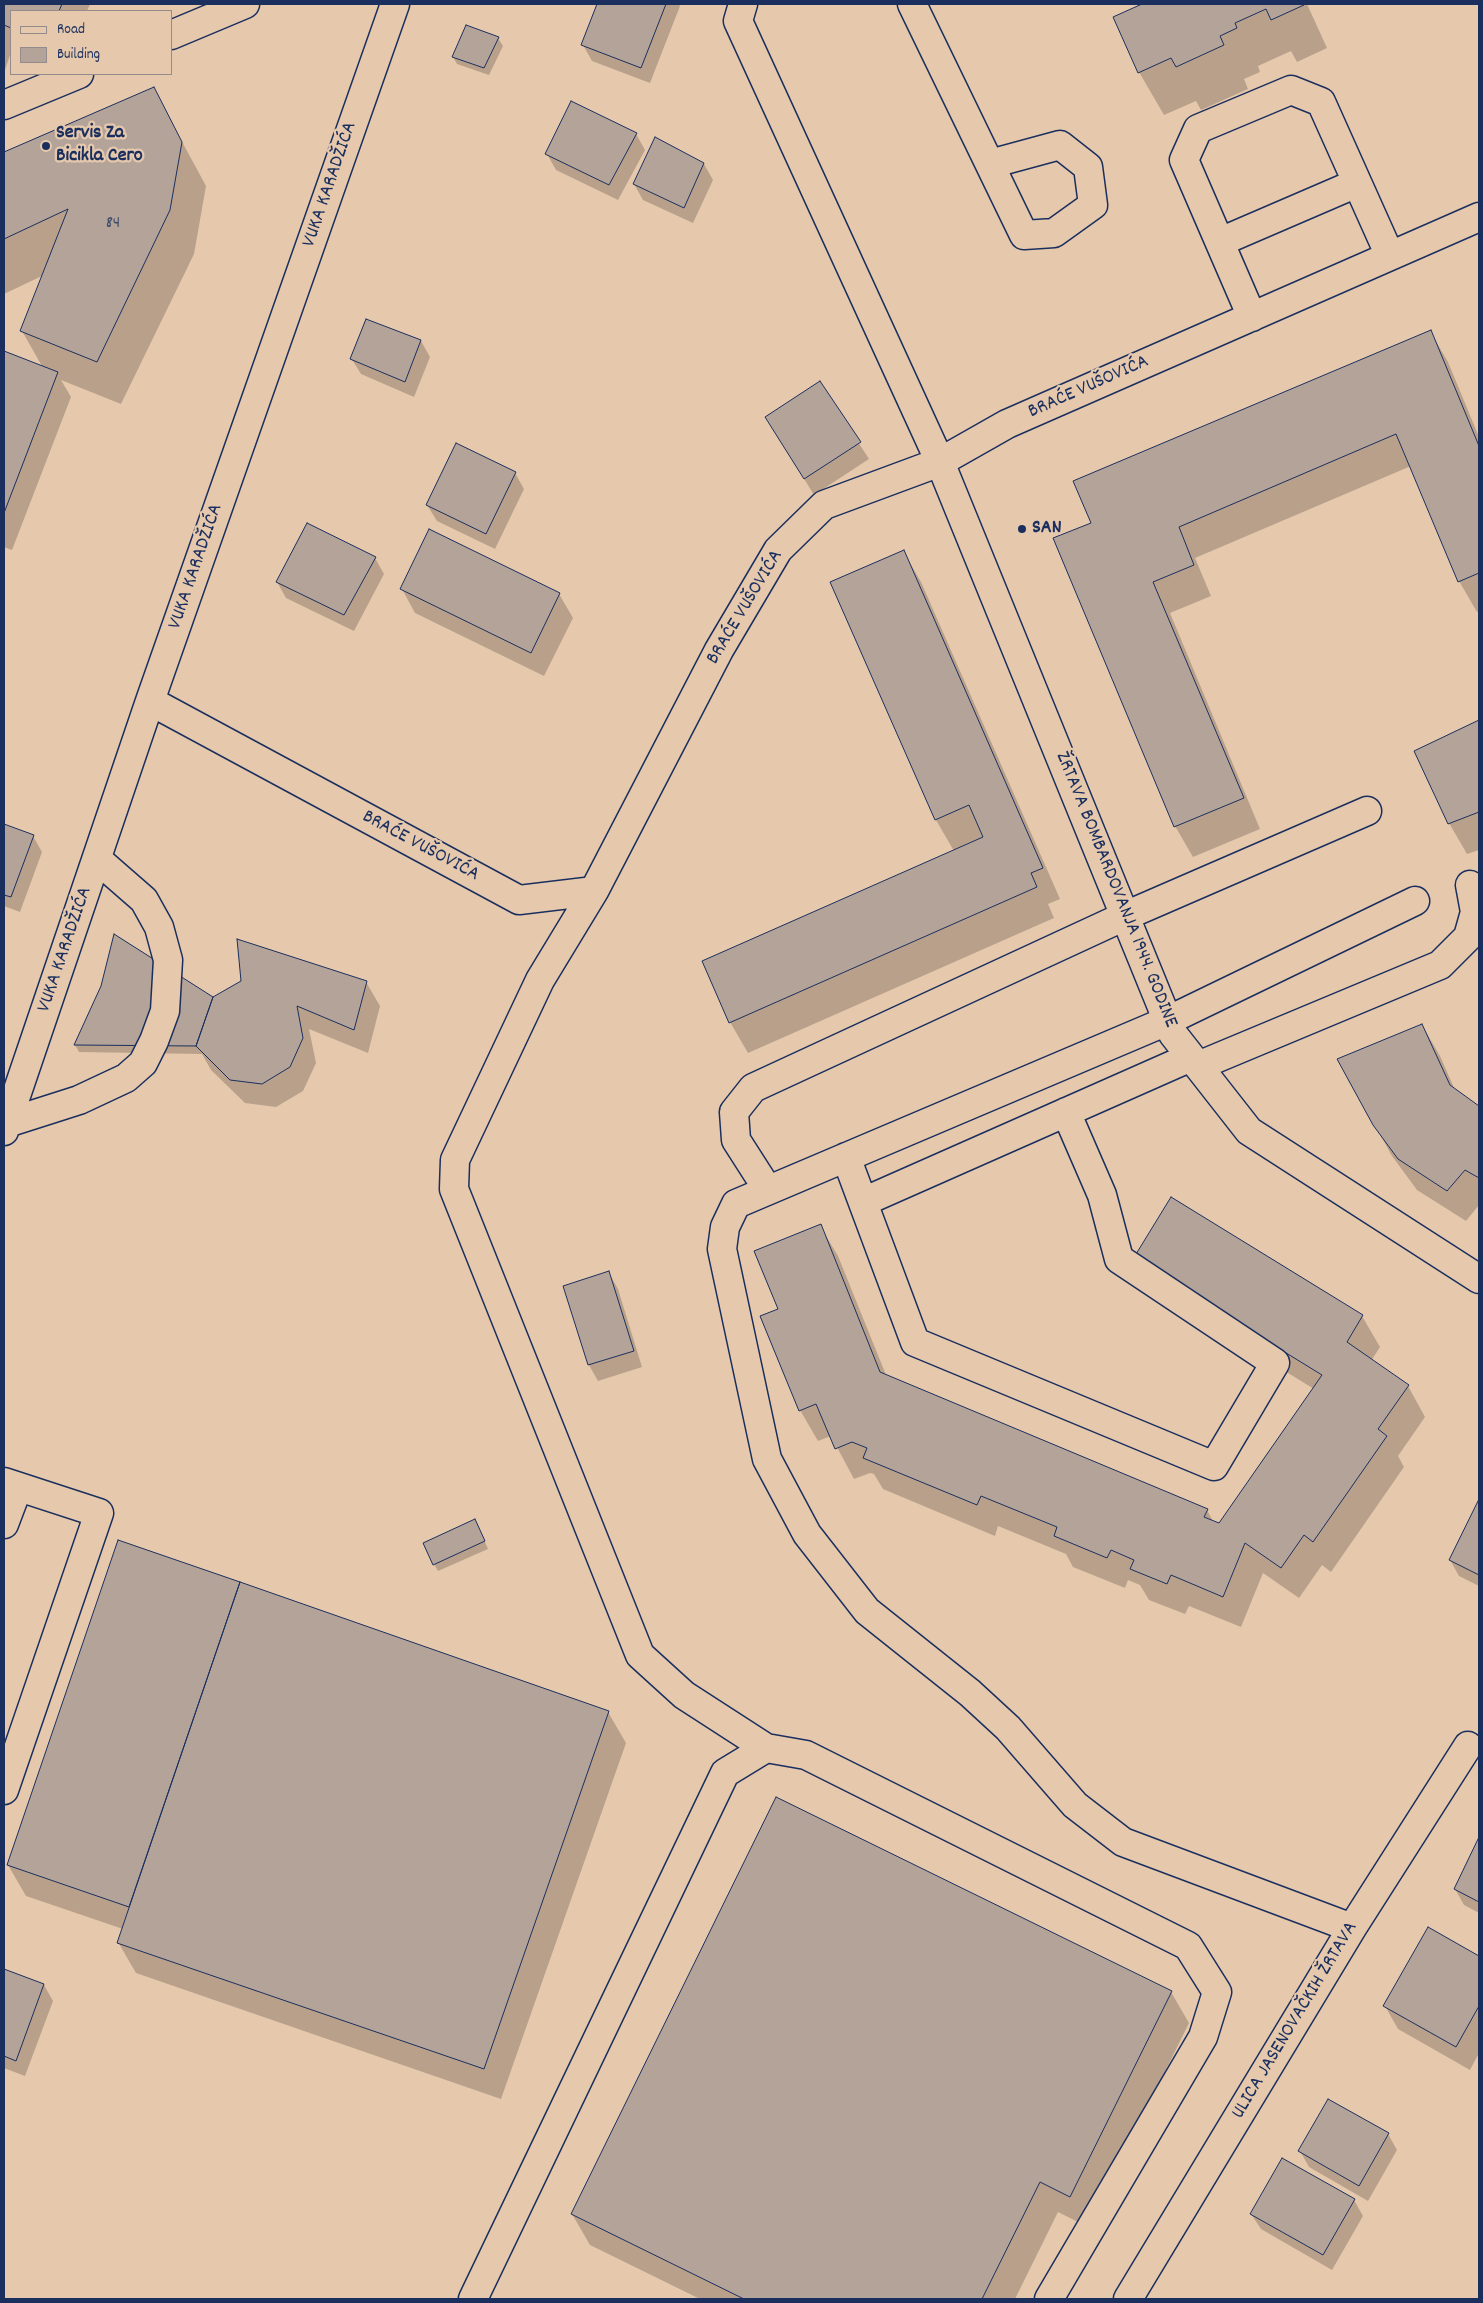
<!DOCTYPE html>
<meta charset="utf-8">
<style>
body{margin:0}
#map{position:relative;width:1483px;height:2303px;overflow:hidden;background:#e6c9ad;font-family:Dekko,sans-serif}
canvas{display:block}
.frame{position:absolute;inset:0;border:5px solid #1b2f5e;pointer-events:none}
.legend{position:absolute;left:10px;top:10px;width:162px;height:65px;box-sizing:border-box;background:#e6c9ad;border:1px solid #958b8d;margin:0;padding:6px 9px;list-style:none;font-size:15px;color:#1b2f5e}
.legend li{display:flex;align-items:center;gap:10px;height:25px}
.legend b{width:25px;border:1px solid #958b8d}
</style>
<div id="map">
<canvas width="1483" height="2303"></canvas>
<div class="frame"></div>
<ul class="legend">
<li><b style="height:6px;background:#e6c9ad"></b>Road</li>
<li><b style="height:14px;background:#b3a399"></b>Building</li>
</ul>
</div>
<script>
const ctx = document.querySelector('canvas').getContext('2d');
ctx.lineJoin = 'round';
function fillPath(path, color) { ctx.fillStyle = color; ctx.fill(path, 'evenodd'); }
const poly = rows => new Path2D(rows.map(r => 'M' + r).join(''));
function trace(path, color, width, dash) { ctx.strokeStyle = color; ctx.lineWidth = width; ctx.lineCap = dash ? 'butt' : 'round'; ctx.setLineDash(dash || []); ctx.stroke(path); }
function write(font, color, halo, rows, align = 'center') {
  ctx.font = font + ' Dekko,sans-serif'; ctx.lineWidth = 4.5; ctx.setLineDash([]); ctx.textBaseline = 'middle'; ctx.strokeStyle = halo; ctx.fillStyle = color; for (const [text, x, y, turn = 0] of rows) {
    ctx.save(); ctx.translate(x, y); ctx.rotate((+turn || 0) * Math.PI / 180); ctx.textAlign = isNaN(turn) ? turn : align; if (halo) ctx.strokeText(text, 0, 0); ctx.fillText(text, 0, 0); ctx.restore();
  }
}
const shadow = poly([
 [4,4,90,4,87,11,11,11,11,52,5,70],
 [599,4,679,4,680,6,650,83,592,61,583,45],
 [1145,4,1307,4,1327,48,1297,62,1291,51,1258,66,1260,72,1244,79,1248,89,1201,110,1196,101,1164,115,1139,72,1115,17],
 [498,38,503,46,489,75,457,64,453,57],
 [153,88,206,186,194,254,121,404,61,380,71,397,12,550,4,547,4,353,43,368,22,331,44,275,4,294,4,153],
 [636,134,645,150,618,200,556,170,547,154],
 [655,139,704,164,713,180,693,223,643,200,634,184],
 [366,320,421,341,430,357,414,397,361,374,351,358],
 [1430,331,1448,362,1479,437,1479,611,1477,612,1459,581,1411,466,1195,558,1211,596,1170,613,1260,829,1193,857,1175,826,1092,523],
 [820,383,869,459,814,495,776,433],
 [515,473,524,489,495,549,437,521,427,505],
 [903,551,921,582,1060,899,1048,904,1054,918,748,1053,730,1022,954,851,936,820],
 [375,558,384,574,354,631,286,598,277,582],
 [402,589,559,594,573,618,544,676,415,613],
 [1479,722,1479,850,1467,854,1449,823,1416,751],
 [4,826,33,836,42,852,20,912,4,906],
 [242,982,366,982,380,1006,368,1053,309,1029,316,1063,303,1091,276,1107,245,1103,211,1070,202,1054,79,1052,75,1045,213,998],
 [1422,1025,1440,1056,1455,1090,1479,1107,1479,1205,1466,1221,1417,1190,1392,1156,1374,1124],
 [820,1226,838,1256,886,1375,1207,1510,1214,1523,1219,1525,1314,1389,1152,1289,1362,1316,1380,1347,1371,1361,1408,1386,1425,1417,1398,1456,1404,1467,1331,1572,1322,1565,1299,1598,1263,1573,1241,1627,1189,1606,1185,1614,1149,1600,1140,1585,1128,1580,1125,1588,1073,1567,1066,1554,998,1526,995,1536,883,1489,874,1474,870,1473,854,1479,831,1436,818,1441,800,1410,780,1310],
 [609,1273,618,1289,642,1367,598,1381,589,1365,564,1287],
 [1479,1501,1479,1586,1459,1576,1450,1560],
 [479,1528,488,1549,438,1571,434,1564],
 [119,1542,608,1712,626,1743,501,2099,136,1973,118,1942,123,1929,26,1896,8,1865],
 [1479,1840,1479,1913,1464,1905,1455,1889],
 [1428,1928,1479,1957,1479,2053,1470,2070,1398,2029,1385,2006],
 [4,1971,44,1985,53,2001,25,2076,4,2068],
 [1171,1992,1189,2023,1088,2227,1058,2212,1015,2299,700,2299,590,2245,572,2214],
 [1388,2134,1397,2150,1368,2201,1309,2167,1300,2151],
 [1354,2200,1363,2216,1332,2270,1261,2229,1251,2214]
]);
const building = poly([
 [4,4,62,4,59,11,11,11,11,28,4,25,4,4],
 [597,4,666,4,641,68,581,45,597,4],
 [1142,4,1303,4,1304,5,1271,20,1266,9,1235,23,1237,28,1220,36,1224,45,1176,67,1171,58,1138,73,1113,17,1142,4],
 [466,25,499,37,484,68,452,57,466,25],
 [154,87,182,142,170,210,97,362,20,331,68,209,4,239,4,152,154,87],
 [571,101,637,133,609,185,545,154,571,101],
 [655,137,704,163,684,208,633,184,655,137],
 [366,319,421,340,405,382,350,359,366,319],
 [1431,330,1479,446,1479,573,1458,582,1396,434,1179,527,1194,565,1153,582,1244,798,1174,827,1053,538,1091,523,1073,481,1431,330],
 [4,351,58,372,4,513,4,351],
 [820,381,861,442,804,479,765,417,820,381],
 [456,443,516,472,486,534,426,505,456,443],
 [307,523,376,557,344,615,276,582,307,523],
 [429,529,560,593,531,653,400,589,429,529],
 [904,550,1043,868,1031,873,1037,887,729,1023,702,961,983,837,969,805,935,820,830,582,904,550],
 [1479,720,1479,812,1448,824,1414,751,1479,720],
 [4,824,34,835,11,897,4,895,4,824],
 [114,934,213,997,196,1046,74,1045,101,986,114,934],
 [237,939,367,981,354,1030,297,1006,303,1038,290,1067,262,1084,230,1080,196,1046,213,997,241,981,237,939],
 [1422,1024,1450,1085,1479,1106,1479,1178,1465,1170,1447,1191,1398,1159,1373,1125,1337,1059,1422,1024],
 [1171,1197,1363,1315,1347,1342,1409,1385,1378,1429,1387,1436,1313,1542,1304,1535,1281,1568,1245,1543,1223,1597,1171,1575,1167,1584,1130,1569,1134,1560,1111,1550,1107,1558,1054,1536,1057,1527,981,1496,977,1505,863,1458,867,1448,852,1442,835,1449,816,1404,799,1411,760,1316,778,1309,754,1251,821,1224,880,1372,1208,1509,1204,1517,1219,1523,1322,1375,1133,1259,1171,1197],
 [609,1271,634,1351,588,1365,563,1286,609,1271],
 [1479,1499,1479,1575,1449,1560,1479,1499],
 [475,1519,485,1541,433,1565,423,1543,475,1519],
 [118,1540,240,1582,129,1907,7,1865,118,1540],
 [240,1582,609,1711,484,2069,117,1943,240,1582],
 [776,1797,1172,1991,1070,2197,1040,2182,982,2299,744,2299,571,2214,776,1797],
 [1479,1837,1479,1902,1454,1889,1479,1837],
 [1428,1927,1479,1956,1479,2006,1456,2047,1383,2006,1428,1927],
 [4,1969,44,1984,16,2061,4,2056,4,1969],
 [1328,2099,1389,2133,1359,2186,1298,2151,1328,2099],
 [1282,2158,1355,2199,1323,2255,1250,2214,1282,2158]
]);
const minor = poly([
 [743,4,738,21,940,462,1173,1034,1249,1131,1479,1279],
 [912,4,1024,235,1054,233,1093,205,1088,167,1060,145,990,164],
 [171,35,245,4],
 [4,105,79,74],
 [1220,242,1357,183],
 [1252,317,1184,160,1198,129,1291,90,1321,102,1390,256],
 [150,701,519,900,594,891,719,650,778,550,824,505,940,462,1007,424,1479,217],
 [594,891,540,980,455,1160,454,1189,640,1655,684,1695,766,1748],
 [1198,1066,1440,965,1468,937,1475,912,1470,885],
 [7,1123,79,1100,126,1078,143,1063,154,1041,165,1011,168,960,159,927,144,900,97,859],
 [4,1131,150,701,395,4],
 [846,1157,915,1342,1214,1466,1275,1363,1119,1259,1102,1195,1066,1112],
 [768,1190,736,1140,734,1112,753,1088,1125,916,1367,811],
 [863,1202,1191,1057],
 [4,1482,99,1513,4,1790],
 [4,1524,18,1487],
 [1352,1928,1123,1842,1075,1805,1008,1728,970,1693,867,1611,807,1534,767,1459,722,1249,725,1227,736,1204,1167,1021,1415,901],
 [473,2299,725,1773,766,1748,806,1755,1188,1946,1217,1992,1203,2037,1049,2299],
 [1128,2299,1352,1928,1468,1746]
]);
const markers = [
 [46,146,5,"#1b2f5e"],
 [1022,529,5,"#1b2f5e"]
];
const numberNames = [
 ["84",113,225]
];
const poiNames = [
 ["Servis Za",56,134],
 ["Bicikla Cero",56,157],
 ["SAN",1032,529]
];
const streetNames = [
 ["VUKA KARADŽIĆA",331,185,-71],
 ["BRAĆE VUŠOVIĆA",1089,388,-24],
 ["VUKA KARADŽIĆA",197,567,-71],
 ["BRAĆE VUŠOVIĆA",746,608,-59],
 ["BRAĆE VUŠOVIĆA",420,847,28],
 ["ŽRTAVA BOMBARDOVANJA 1944. GODINE",1115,890,68],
 ["VUKA KARADŽIĆA",66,950,-71],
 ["ULICA JASENOVAČKIH ŽRTAVA",1296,2021,-59]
];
fillPath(shadow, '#0003');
fillPath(building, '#b3a399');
trace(building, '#1b2f5e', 1);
trace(minor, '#1b2f5e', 31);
trace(minor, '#e6c9ad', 28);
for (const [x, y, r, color] of markers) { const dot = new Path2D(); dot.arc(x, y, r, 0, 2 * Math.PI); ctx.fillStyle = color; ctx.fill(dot); trace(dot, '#e6c9ad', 2); }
write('18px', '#414c6d', null, numberNames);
write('bold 20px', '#1b2f5e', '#e6c9ad', poiNames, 'left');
write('20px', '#1b2f5e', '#e6c9ad', streetNames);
</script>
